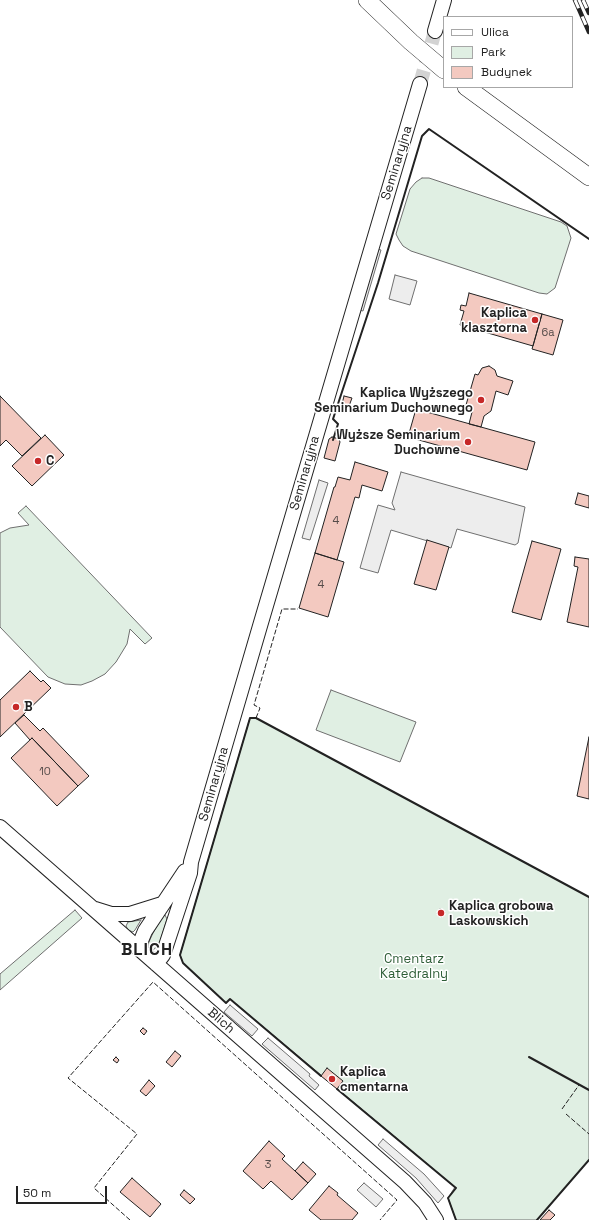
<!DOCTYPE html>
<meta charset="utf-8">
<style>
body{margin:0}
#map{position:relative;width:589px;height:1220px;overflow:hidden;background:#fff;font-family:"Space Grotesk",sans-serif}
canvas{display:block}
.legend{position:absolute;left:443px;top:16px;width:130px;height:72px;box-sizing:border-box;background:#fff;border:1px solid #a7a7a7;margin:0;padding:5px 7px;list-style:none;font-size:12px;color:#222}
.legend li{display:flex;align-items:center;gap:8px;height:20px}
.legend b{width:20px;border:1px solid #a7a7a7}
.scale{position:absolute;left:16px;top:1186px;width:91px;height:18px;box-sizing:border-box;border:2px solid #222;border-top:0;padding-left:5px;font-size:12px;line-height:14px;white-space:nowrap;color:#222;-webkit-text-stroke:3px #fff;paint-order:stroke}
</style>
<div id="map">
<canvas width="589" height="1220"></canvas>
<ul class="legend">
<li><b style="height:5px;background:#fff"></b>Ulica</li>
<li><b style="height:11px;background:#e0efe3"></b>Park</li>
<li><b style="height:11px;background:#f3c9c0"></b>Budynek</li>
</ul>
<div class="scale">50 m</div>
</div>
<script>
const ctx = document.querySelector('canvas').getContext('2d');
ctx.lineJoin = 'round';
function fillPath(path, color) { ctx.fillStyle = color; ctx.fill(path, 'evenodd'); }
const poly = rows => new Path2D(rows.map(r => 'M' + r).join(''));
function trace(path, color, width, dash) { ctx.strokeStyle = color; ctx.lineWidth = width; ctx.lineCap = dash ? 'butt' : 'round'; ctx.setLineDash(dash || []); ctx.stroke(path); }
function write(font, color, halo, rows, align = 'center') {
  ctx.font = font + ' "Space Grotesk",sans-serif'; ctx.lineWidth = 3; ctx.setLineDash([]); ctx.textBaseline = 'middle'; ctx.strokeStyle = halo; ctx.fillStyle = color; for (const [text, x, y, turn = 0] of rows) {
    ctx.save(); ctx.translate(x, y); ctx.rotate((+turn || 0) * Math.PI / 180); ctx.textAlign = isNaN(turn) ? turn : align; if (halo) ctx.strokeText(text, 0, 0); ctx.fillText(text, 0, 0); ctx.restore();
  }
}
const green = poly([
 [422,178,429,178,561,222,567,226,571,238,555,288,547,294,539,293,411,251,403,246,399,240,396,234,410,189,416,182,422,178],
 [26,506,152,638,145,644,130,629,127,644,116,662,105,674,92,681,81,685,65,684,48,677,0,627,0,533,10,528,29,525,18,513,26,506],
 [331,690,416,722,400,762,316,730,331,690],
 [250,718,256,718,589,897,589,1160,537,1220,456,1220,448,1198,455,1187,230,999,226,1003,183,963,180,955,250,718],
 [75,910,82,918,0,990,0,974,75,910],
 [165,915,167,919,159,945,153,950,150,949,148,944,153,933,163,916,165,915],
 [141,920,135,930,133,932,128,930,126,926,128,922,141,920]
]);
const parking = poly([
 [377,249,381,250,363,311,359,310,377,249],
 [395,275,417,281,410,305,389,299,395,275],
 [401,472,525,507,518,543,515,545,457,529,451,548,391,530,378,573,360,568,378,505,395,510,392,503,401,472],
 [319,480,328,483,310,540,302,538,319,480],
 [230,1005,258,1029,252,1036,224,1012,230,1005],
 [268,1038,310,1074,309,1076,319,1085,315,1090,262,1044,268,1038],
 [383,1139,424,1174,444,1196,438,1203,416,1178,378,1145,383,1139],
 [364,1183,383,1199,376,1207,357,1190,364,1183]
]);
const building = poly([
 [469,293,542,314,533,346,460,325,464,311,460,310,461,305,466,306,469,293],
 [542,314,563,320,553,355,532,349,542,314],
 [489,366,495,370,497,376,513,381,508,395,496,391,491,411,484,416,481,427,469,424,472,412,466,405,475,374,478,375,482,368,489,366],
 [0,396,41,438,22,456,6,440,0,446,0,396],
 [344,396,352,398,349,406,342,404,344,396],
 [416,409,535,442,527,470,408,437,416,409],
 [45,435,64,455,32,486,12,466,45,435],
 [332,437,339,439,340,442,335,461,324,458,329,439,332,437],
 [355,462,388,472,382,491,362,485,359,498,355,497,337,560,315,553,334,487,335,487,338,477,350,480,355,462],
 [578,493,589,496,589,508,575,504,578,493],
 [427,540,449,547,436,590,414,584,427,540],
 [532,541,561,549,541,620,512,612,532,541],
 [315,553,344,562,328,617,299,608,315,553],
 [575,557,589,559,589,627,567,622,578,567,574,566,575,557],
 [30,671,41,682,43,680,51,688,0,737,0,700,30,671],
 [24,715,40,731,43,728,89,776,78,786,32,738,30,740,15,723,24,715],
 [589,737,589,799,577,796,589,737],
 [32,738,78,786,57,806,11,758,32,738],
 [440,909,445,912,442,917,437,914,440,909],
 [143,1028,147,1031,144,1035,140,1031,143,1028],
 [175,1051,181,1056,172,1067,166,1062,175,1051],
 [116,1057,119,1060,117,1063,113,1060,116,1057],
 [327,1068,343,1081,337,1089,321,1076,327,1068],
 [149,1080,155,1086,146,1096,140,1091,149,1080],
 [269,1141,285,1156,282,1159,308,1183,292,1200,271,1181,263,1189,243,1171,269,1141],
 [303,1162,316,1174,308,1183,295,1171,303,1162],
 [132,1178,161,1204,150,1217,120,1192,132,1178],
 [329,1186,338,1193,337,1195,358,1213,352,1220,321,1220,309,1210,329,1186],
 [184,1190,195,1199,190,1204,180,1195,184,1190],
 [549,1210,555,1215,550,1220,540,1220,549,1210]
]);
const minorTunnel = poly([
 [420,84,435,31]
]);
const minor = poly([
 [435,31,444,0],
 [0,827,405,1182,425,1203,436,1220],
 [95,909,111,914,130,914,162,904],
 [138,948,145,931,185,871],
 [156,964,163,955,190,873,191,862,260,626,420,84]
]);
const major = poly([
 [367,0,411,42,444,70],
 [466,87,589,177]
]);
const rail = poly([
 [575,0,589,32],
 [583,0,589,13]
]);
const fence = poly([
 [256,718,260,708,254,705,282,609,298,609],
 [562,1109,579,1085],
 [566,1114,589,1134],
 [130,1220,94,1188,137,1134,68,1078,153,982,397,1200,380,1220]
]);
const wall = poly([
 [333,440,338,424,333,419,378,283,422,136,429,129,589,239],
 [529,1057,589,1090],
 [321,1076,230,999,226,1003,183,963,180,955,250,718,256,718,589,897],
 [337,1089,456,1188,448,1198,456,1220],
 [537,1220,589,1160]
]);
const markers = [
 [535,320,4,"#c62828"],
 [481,400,4,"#c62828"],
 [468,442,4,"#c62828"],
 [38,461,4,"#c62828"],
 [16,707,4,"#c62828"],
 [441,913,4,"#c62828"],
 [332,1079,4,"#c62828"]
];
const numberNames = [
 ["6a",548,333],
 ["4",336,521],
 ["4",321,585],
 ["10",45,772],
 ["3",268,1165]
];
const streetNames = [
 ["Seminaryjna",397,163,-73],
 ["Seminaryjna",305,473,-74],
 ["Seminaryjna",214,784,-74],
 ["Blich",221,1021,41]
];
const poiNames = [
 ["Kaplica",527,313,"right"],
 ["klasztorna",527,328,"right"],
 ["Kaplica Wyższego",473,393,"right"],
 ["Seminarium Duchownego",473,408,"right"],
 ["Wyższe Seminarium",460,435,"right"],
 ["Duchowne",460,450,"right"],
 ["C",46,461],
 ["B",24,707],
 ["Kaplica grobowa",449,906],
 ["Laskowskich",449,921],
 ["Kaplica",340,1072],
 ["cmentarna",340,1087]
];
const parkNames = [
 ["Cmentarz",414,959],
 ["Katedralny",414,974]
];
const districtNames = [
 ["BLICH",147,950]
];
fillPath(green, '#e0efe3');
trace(green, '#6f6f6f', 1);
fillPath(parking, '#ededed');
trace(parking, '#6f6f6f', 1);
fillPath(building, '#f3c9c0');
trace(building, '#222', 1);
trace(minorTunnel, '#d3d3d3', 14, [14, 7]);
trace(minor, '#222', 16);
trace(major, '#222', 18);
trace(minor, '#fff', 14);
trace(major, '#fff', 17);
trace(rail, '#222', 4.5);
trace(rail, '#fff', 3, [9]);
trace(fence, '#222', 1, [5, 2]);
trace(wall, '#222', 2);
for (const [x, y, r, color] of markers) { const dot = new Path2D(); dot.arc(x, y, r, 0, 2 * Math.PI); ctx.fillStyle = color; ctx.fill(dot); trace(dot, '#fff', 1.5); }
write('11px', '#564c4a', null, numberNames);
write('13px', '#222', '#fff', streetNames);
write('bold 13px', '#222', '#fff', poiNames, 'left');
write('13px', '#2f5e38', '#fff', parkNames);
ctx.letterSpacing = '1px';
write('bold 17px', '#222', '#fff', districtNames);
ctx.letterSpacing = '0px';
</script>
